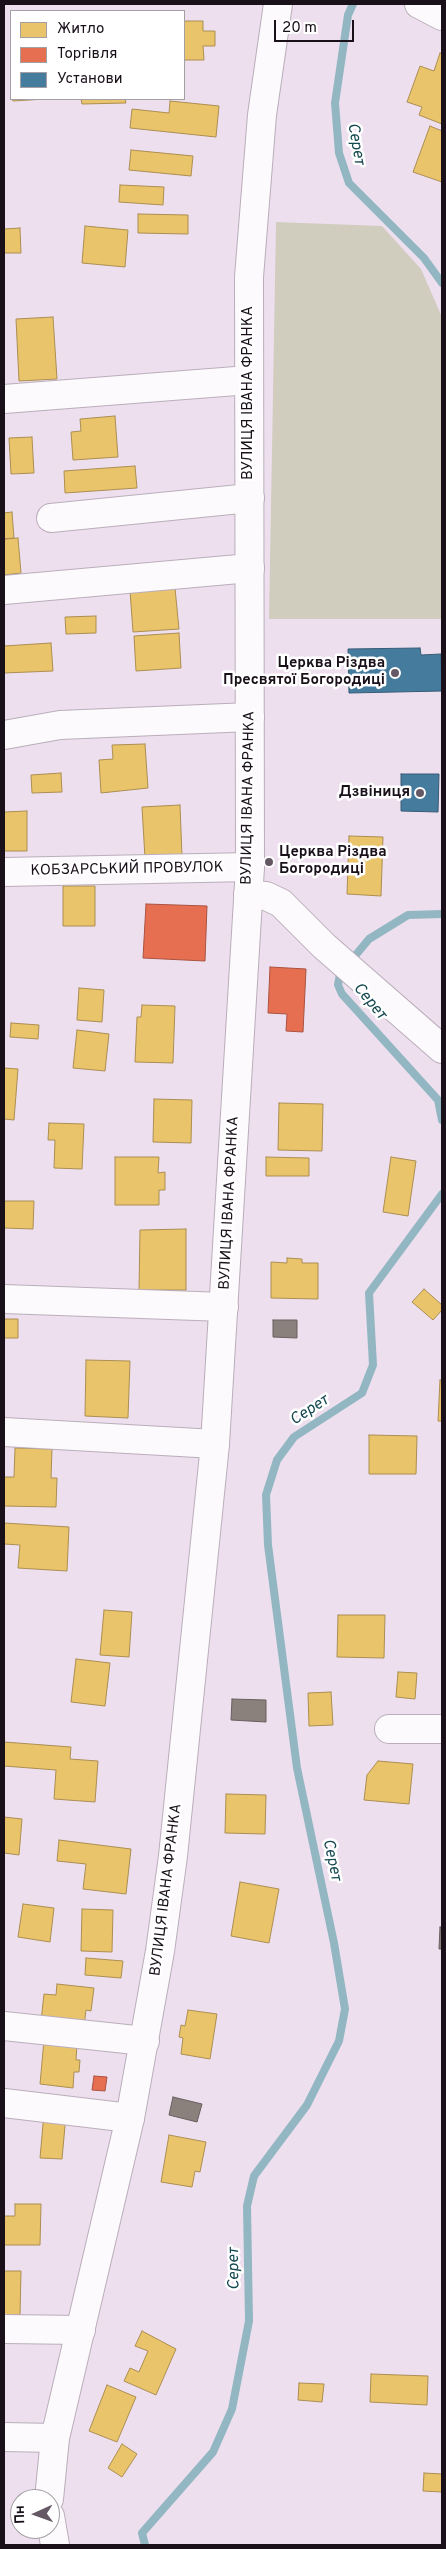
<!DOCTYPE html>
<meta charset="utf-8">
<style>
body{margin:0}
#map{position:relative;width:446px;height:2549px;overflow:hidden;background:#eedfef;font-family:Overpass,sans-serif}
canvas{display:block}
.frame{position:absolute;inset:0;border:5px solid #19101a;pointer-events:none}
.legend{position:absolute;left:10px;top:10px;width:175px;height:90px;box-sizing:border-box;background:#fff;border:1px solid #a39fa3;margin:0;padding:6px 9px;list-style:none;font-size:15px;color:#19101a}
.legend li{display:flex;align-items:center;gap:10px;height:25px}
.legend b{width:25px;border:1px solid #a39fa3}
.north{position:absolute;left:10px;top:2489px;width:50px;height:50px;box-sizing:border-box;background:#fff;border:1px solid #a39fa3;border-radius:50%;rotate:268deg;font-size:14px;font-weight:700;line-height:20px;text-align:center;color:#19101a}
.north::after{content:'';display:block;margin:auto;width:18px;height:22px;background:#645865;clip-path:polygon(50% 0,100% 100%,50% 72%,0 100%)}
.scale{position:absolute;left:274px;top:20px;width:80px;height:22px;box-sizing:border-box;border:2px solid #19101a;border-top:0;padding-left:6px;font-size:15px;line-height:18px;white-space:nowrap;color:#19101a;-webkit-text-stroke:4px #fff;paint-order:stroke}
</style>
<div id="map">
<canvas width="446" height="2549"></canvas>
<div class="frame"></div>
<ul class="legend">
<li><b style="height:14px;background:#e9c46a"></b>Житло</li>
<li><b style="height:14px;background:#e76f51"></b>Торгівля</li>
<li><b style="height:14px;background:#457b9d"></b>Установи</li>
</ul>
<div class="north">Пн</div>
<div class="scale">20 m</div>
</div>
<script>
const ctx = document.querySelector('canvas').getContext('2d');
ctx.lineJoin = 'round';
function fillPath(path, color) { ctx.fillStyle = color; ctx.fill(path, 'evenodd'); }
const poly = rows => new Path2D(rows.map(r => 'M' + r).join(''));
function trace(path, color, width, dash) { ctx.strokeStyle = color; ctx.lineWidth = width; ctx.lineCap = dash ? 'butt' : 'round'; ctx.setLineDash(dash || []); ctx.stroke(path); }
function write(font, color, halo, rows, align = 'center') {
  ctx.font = font + ' Overpass,sans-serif'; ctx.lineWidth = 5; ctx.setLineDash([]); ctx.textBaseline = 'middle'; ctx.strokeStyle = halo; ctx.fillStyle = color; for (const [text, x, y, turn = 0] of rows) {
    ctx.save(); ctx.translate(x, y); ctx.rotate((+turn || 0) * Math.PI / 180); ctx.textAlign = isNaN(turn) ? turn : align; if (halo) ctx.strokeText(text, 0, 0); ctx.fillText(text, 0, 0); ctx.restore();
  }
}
const green = poly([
 [276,222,382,226,421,269,442,317,442,619,269,619]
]);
const homes = poly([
 [184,21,203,21,203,31,215,31,215,46,203,46,204,60,184,60,184,21],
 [440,53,442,54,442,124,419,115,422,107,407,102,420,66,434,71,440,53],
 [12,99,45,99,13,101,12,99],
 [81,99,125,99,126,103,82,104,81,99],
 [170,101,219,106,216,137,130,128,132,109,169,113,170,101],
 [430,126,442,131,442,182,413,172,430,126],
 [131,150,193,156,191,176,129,170,131,150],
 [120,185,164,187,163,205,119,202,120,185],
 [138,214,188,215,188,234,138,233,138,214],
 [85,226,128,230,125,267,82,263,85,226],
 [20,228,21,253,4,253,4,229,20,228],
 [53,317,57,379,19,381,16,319,53,317],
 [115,416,118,457,73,460,71,432,81,431,80,419,115,416],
 [32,437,34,473,11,474,9,438,32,437],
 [135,466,137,488,65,493,64,471,135,466],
 [12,512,14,538,4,539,4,513,12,512],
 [18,538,21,573,4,575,4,539,18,538],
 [175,588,179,629,133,632,130,591,175,588],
 [96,616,96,633,66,634,65,617,96,616],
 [179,633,181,668,136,671,134,636,179,633],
 [51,643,53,671,4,673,4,646,51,643],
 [145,744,148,788,101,793,99,760,113,759,112,745,145,744],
 [61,773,62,792,32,793,31,775,61,773],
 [180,805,182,856,145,858,142,807,180,805],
 [27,811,27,851,4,851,4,812,27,811],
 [349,836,383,837,381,896,347,894,349,836],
 [63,886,95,886,95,926,63,926,63,886],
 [79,988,104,990,102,1022,77,1020,79,988],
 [142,1005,175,1006,173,1063,135,1062,137,1017,141,1017,142,1005],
 [11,1023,39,1025,38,1039,10,1037,11,1023],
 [77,1030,109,1034,105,1071,73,1068,77,1030],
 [4,1068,18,1069,14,1120,4,1119,4,1068],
 [154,1099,192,1100,191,1143,153,1142,154,1099],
 [279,1103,323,1104,322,1151,278,1150,279,1103],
 [49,1123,84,1124,82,1169,54,1168,55,1140,48,1140,49,1123],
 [115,1157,159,1157,158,1173,165,1172,165,1190,159,1190,159,1205,115,1205,115,1157],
 [266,1157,309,1158,309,1176,266,1176,266,1157],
 [391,1157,416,1161,408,1216,383,1212,391,1157],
 [4,1201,34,1201,33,1229,4,1228,4,1201],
 [186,1229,186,1290,139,1290,140,1230,186,1229],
 [287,1258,302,1259,302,1263,318,1263,318,1299,271,1298,271,1262,287,1263,287,1258],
 [424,1289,442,1305,442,1310,433,1320,412,1302,424,1289],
 [4,1319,18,1319,18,1338,4,1338,4,1319],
 [86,1360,130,1361,128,1418,85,1416,86,1360],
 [440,1380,442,1380,442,1421,438,1421,440,1380],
 [369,1435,417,1436,416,1474,369,1474,369,1435],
 [15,1448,52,1449,51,1478,57,1478,56,1507,4,1506,4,1477,14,1477,15,1448],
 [4,1523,69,1527,67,1571,18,1568,20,1545,4,1544,4,1523],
 [104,1610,132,1612,129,1657,100,1655,104,1610],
 [338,1615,385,1615,384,1658,337,1657,338,1615],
 [76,1659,110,1663,105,1706,71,1702,76,1659],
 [398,1672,417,1673,415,1699,396,1697,398,1672],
 [331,1692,333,1725,309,1726,308,1693,331,1692],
 [4,1742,71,1747,70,1759,98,1761,95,1802,54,1799,56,1770,4,1766,4,1742],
 [378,1761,413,1764,409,1804,364,1800,367,1775,378,1761],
 [226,1794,266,1795,265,1834,225,1833,226,1794],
 [4,1817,22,1819,19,1855,4,1853,4,1817],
 [59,1840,131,1849,126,1894,83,1889,86,1864,57,1861,59,1840],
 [240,1882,279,1889,269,1943,231,1936,240,1882],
 [23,1904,54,1908,50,1942,18,1937,23,1904],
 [82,1909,113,1910,112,1952,81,1951,82,1909],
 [86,1958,123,1961,121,1978,85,1975,86,1958],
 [57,1984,94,1988,91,2011,86,2010,84,2026,41,2021,44,1994,56,1995,57,1984],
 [188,2010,217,2014,210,2059,181,2054,183,2038,179,2037,181,2025,185,2026,188,2010],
 [44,2040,77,2044,76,2060,80,2060,79,2072,74,2072,73,2088,40,2084,44,2040],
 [44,2113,66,2115,62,2159,40,2158,44,2113],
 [169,2135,206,2142,200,2172,195,2171,192,2187,161,2182,169,2135],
 [15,2204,41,2204,40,2245,4,2245,4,2216,15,2216,15,2204],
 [4,2271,21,2271,20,2315,4,2315,4,2271],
 [142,2331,176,2349,156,2395,124,2381,130,2368,139,2372,148,2351,135,2346,142,2331],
 [371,2374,428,2376,427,2405,370,2402,371,2374],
 [299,2383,324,2384,322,2402,298,2400,299,2383],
 [107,2385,136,2397,117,2442,89,2431,107,2385],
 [122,2444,137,2454,122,2477,108,2468,122,2444],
 [424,2473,442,2474,442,2492,423,2491,424,2473]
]);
const shops = poly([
 [146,904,207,906,205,961,143,958,146,904],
 [270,967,306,969,303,1032,286,1031,287,1014,268,1013,270,967],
 [94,2076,107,2077,105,2091,92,2090,94,2076]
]);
const public = poly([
 [420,648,421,655,441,654,442,691,349,693,348,649,420,648],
 [401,774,439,774,438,812,401,811,401,774]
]);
const industry = poly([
 [273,1320,297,1320,297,1338,273,1337,273,1320],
 [232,1699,266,1700,266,1722,231,1720,232,1699],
 [440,1927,442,1927,442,1949,439,1949,440,1927],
 [173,2097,202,2104,197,2122,169,2115,173,2097]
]);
const stream = poly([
 [353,4,348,15,335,103,339,153,349,183,424,258,442,283],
 [442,914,408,915,369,939,340,974,338,985,342,994,438,1100,442,1120],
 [145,2545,142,2533,213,2452,232,2409,249,2321,247,2206,254,2176,307,2105,339,2041,345,2009,334,1943,297,1768,268,1545,266,1495,277,1460,294,1437,362,1393,373,1365,369,1293,442,1194]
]);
const minor = poly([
 [419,4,442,16],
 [4,399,249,380],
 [51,518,250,498],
 [4,590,250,568],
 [4,735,60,725,250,717],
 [4,872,250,867],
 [248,895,266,896,281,903,324,946,442,1049],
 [4,1299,224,1307],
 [4,1432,215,1444],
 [389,1729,442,1729],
 [4,2026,145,2041],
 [4,2103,130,2118],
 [4,2329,81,2330],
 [4,2437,55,2438]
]);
const major = poly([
 [49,2499,55,2438,130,2118,160,1951,173,1856,215,1444,250,867,249,277,262,115,278,4],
 [50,2516,55,2545]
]);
const markers = [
 [395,673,5,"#645865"],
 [420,793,5,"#645865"],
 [269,862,5,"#645865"]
];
const streetNames = [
 ["ВУЛИЦЯ ІВАНА ФРАНКА",249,393,-90],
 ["ВУЛИЦЯ ІВАНА ФРАНКА",249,798,-89],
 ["КОБЗАРСЬКИЙ ПРОВУЛОК",127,870,-1],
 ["ВУЛИЦЯ ІВАНА ФРАНКА",230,1203,-87],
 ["ВУЛИЦЯ ІВАНА ФРАНКА",167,1890,-83]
];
const poiNames = [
 ["Церква Різдва",385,664],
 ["Пресвятої Богородиці",385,681],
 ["Дзвіниця",410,793],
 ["Церква Різдва",279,853,"left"],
 ["Богородиці",279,870,"left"]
];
const waterNames = [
 ["Серет",355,144,80],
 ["Серет",369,1002,50],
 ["Серет",310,1411,-33],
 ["Серет",331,1860,78],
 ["Серет",235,2269,-91]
];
fillPath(green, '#d0cdbf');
fillPath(homes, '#e9c46a');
trace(homes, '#ab8e52', 1);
fillPath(shops, '#e76f51');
trace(shops, '#a95240', 1);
fillPath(public, '#457b9d');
trace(public, '#385b76', 1);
fillPath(industry, '#8a817c');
trace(industry, '#685f5f', 1);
trace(stream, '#92b7c2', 8);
trace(minor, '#baaeba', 30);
trace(major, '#baaeba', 30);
trace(minor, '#fcfafd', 28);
trace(major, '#fcfafd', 28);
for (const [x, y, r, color] of markers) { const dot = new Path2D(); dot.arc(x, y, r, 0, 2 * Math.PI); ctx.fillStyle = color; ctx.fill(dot); trace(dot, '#fff', 2); }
write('15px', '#19101a', '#fff', streetNames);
write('bold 15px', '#19101a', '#fff', poiNames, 'right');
write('italic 16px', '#144951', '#fff', waterNames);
</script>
